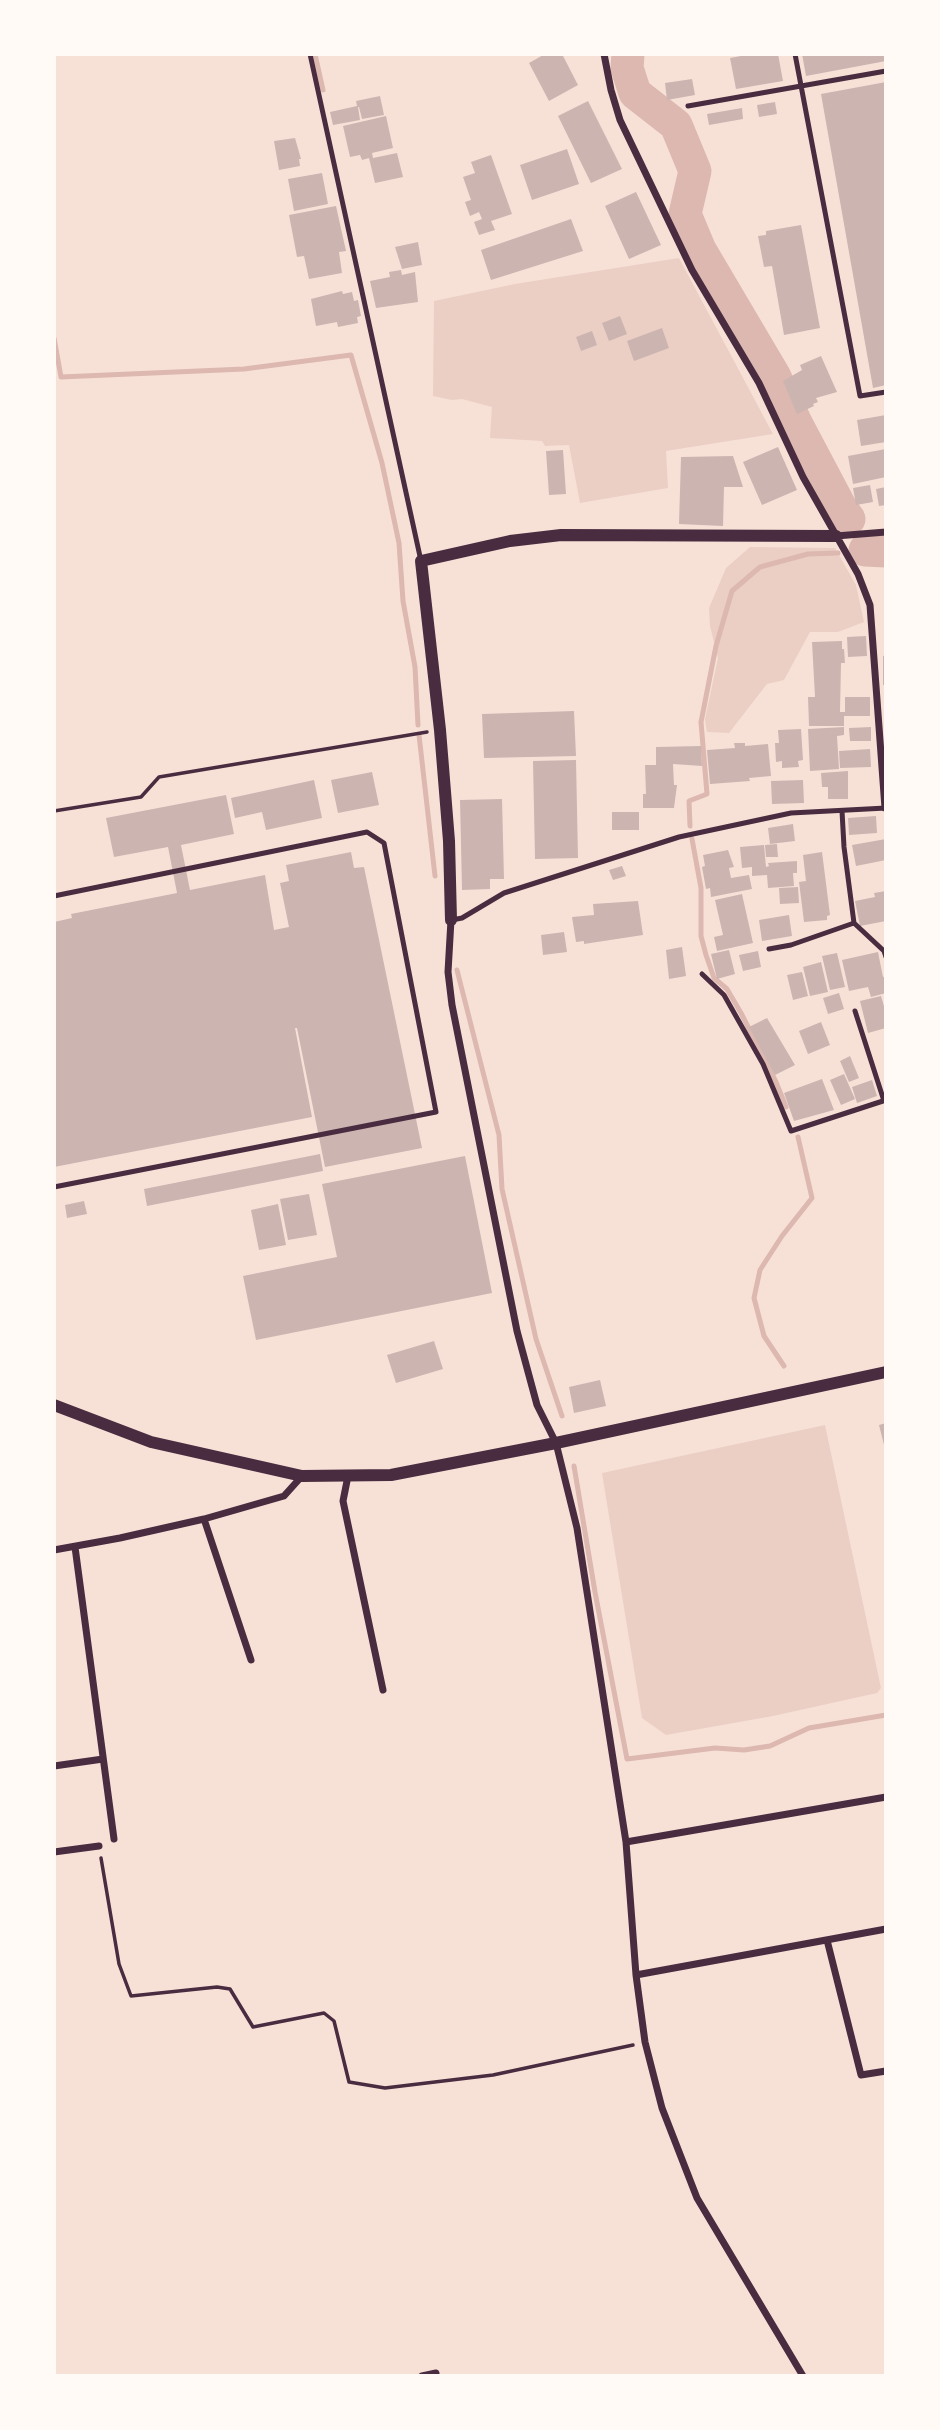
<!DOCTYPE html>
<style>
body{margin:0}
#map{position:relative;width:940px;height:2430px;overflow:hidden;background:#f7e1d7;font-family:Spectral,serif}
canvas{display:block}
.frame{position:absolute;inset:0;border:56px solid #fffaf5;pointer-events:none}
</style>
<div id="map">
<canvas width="940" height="2430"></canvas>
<div class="frame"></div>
</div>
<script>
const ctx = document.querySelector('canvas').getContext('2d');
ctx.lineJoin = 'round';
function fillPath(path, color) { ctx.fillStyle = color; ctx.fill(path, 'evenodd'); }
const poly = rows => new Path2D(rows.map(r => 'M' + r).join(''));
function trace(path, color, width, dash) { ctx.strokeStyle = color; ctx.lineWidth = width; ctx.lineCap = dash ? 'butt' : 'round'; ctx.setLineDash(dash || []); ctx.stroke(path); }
const green = poly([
 [679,258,773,434,666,451,668,488,580,503,569,445,545,446,542,441,490,438,492,407,462,399,452,400,433,396,434,301,515,284],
 [750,547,835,548,856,585,864,622,838,632,810,632,784,680,767,684,729,733,707,732,705,719,718,658,710,626,709,608,726,568],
 [825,1425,881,1688,877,1693,773,1716,666,1735,642,1718,602,1473]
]);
const stream = poly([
 [315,54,323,90],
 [54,338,61,377,244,369,351,355,382,463,399,543,403,601,415,667,418,725],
 [419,735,435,876],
 [690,826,689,801,707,794,701,722,716,646,732,591,760,567,808,554,838,553],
 [692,839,701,888,701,936,706,955,714,978,727,989,741,1013,776,1082,786,1107],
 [457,970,499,1135,502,1189,536,1339,562,1416],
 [784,1366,764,1336,754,1298,760,1270,782,1236,812,1198,798,1137],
 [574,1466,595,1592,627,1759,715,1748,744,1750,770,1746,809,1728,886,1715]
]);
const river = poly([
 [628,54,627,68,635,93,676,125,695,171,685,214,700,250,775,377,796,423,842,510,849,519],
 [865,550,886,551]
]);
const building = poly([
 [545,54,562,54,578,85,549,101,529,63],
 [752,54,778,54,783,81,736,89,730,58],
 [802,54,886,54,886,61,806,76],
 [692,79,695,95,667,100,665,83],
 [886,82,886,385,873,388,821,94],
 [380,96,384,115,362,119,359,107,358,107,360,120,333,125,330,112,357,106,356,101],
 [588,101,622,169,591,183,558,116],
 [775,102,777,114,759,117,757,105],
 [742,108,743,119,709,125,707,114],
 [386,116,393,148,372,153,373,158,397,153,403,177,375,183,369,158,362,160,360,155,350,157,343,126],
 [295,138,301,159,299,159,300,166,279,170,274,141],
 [567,149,579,184,532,200,520,165],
 [491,155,512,214,491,221,495,230,479,235,474,222,482,219,479,212,470,216,465,202,471,200,463,177,475,173,471,162],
 [322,173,328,204,294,211,288,179],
 [636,192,661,245,629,259,605,206],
 [336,206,346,251,339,252,342,273,309,279,304,256,297,257,289,215],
 [571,219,583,251,491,280,481,250],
 [801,225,820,328,784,335,772,266,764,267,758,236,766,235,766,231],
 [418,242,422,265,402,269,395,247],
 [401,270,402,275,415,272,418,302,376,308,370,281,390,277,389,272],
 [342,291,343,294,352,292,354,301,358,300,361,316,357,317,358,323,338,327,337,322,316,326,311,299],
 [620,316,627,334,609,341,602,323],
 [662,328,669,348,634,361,627,341],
 [592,331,597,345,581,351,576,337],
 [821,356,837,392,816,398,818,402,813,404,814,406,797,414,783,381,802,370,800,365],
 [886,415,886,442,861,446,857,420],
 [778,447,797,490,762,505,743,462],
 [886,449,886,477,853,484,848,456],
 [563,450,566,494,549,495,546,451],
 [733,456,743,487,724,487,723,526,679,524,681,457],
 [870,485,873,502,856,505,853,488],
 [886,487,886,505,879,506,876,489],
 [866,636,867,656,848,657,847,637],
 [842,641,842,649,844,649,845,663,841,663,840,712,845,712,845,697,870,697,870,716,844,716,844,726,809,726,808,697,815,697,812,642],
 [886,655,886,685,883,685,883,656],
 [574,711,576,756,484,758,482,714],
 [844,727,844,735,837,736,839,769,810,771,808,729],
 [871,727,871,741,850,741,849,728],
 [801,729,803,760,798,761,799,767,782,768,782,761,776,762,775,743,779,743,778,730],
 [734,743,745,743,745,746,768,744,771,776,749,778,750,781,710,784,707,750,735,748],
 [701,746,702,766,673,764,674,785,677,785,674,808,643,808,643,794,646,794,645,765,656,765,656,747],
 [870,749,871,767,840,768,839,751],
 [576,760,578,858,535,859,533,761],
 [848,771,848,799,828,799,828,787,822,787,821,773],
 [372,772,379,805,338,813,331,780],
 [314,780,322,818,266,830,262,812,235,818,231,798],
 [803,780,804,803,772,804,771,781],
 [226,795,234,834,181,845,190,890,265,875,274,930,289,927,280,883,289,881,286,865,351,852,354,868,364,867,422,1148,325,1167,297,1028,295,1028,312,1117,54,1167,54,922,72,918,71,914,177,893,168,847,114,857,106,818],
 [502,799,504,879,490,879,490,889,462,890,460,800],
 [612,812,639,812,639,830,612,830],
 [876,816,877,833,849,835,848,818],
 [793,824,795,841,770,844,768,828],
 [886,839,886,860,856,866,852,845],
 [777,844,778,857,766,857,765,845],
 [764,845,766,867,769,866,768,863,797,861,797,873,793,873,794,886,768,888,767,875,752,876,752,867,742,868,740,847],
 [728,850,734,867,729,868,731,878,749,875,752,889,711,897,710,888,706,889,702,867,705,866,703,855],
 [822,852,830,915,827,916,827,920,804,922,799,882,806,881,803,855],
 [622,866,626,876,613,880,609,870],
 [798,887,799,903,780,904,779,888],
 [886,891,886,921,860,926,855,901,875,897,874,893],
 [742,894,753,943,717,951,714,937,723,935,715,900],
 [638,901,643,935,584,944,584,941,576,942,572,917,594,915,593,904],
 [789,915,792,936,762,941,759,920],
 [564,932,567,952,543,955,541,935],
 [682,947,686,976,669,979,666,950],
 [729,950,735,974,717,979,711,954],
 [758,951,761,967,743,971,739,955],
 [878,952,883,977,886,976,886,993,871,997,868,987,849,991,842,960],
 [837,953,845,987,830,990,822,956],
 [821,962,828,992,810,996,803,967],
 [802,972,808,996,793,1000,787,975],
 [839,993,844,1009,828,1014,823,998],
 [881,996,886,1013,886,1028,868,1033,860,1001],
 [767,1018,795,1065,775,1075,749,1027],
 [821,1022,830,1045,808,1054,799,1031],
 [850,1056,859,1078,849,1082,840,1061],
 [844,1074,855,1099,841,1105,830,1080],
 [822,1079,834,1110,794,1121,784,1093],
 [872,1080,877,1096,857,1103,852,1087],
 [320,1154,323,1171,147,1206,144,1189],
 [465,1156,492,1293,256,1340,243,1276,337,1257,322,1184],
 [309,1194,317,1235,288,1240,280,1199],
 [84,1201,87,1214,67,1218,65,1205],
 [278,1204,286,1245,259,1250,251,1210],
 [434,1341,443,1369,396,1383,387,1355],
 [600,1380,606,1406,574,1413,569,1387],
 [886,1423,886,1449,885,1449,879,1425]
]);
const path = poly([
 [54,811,141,797,159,777,427,732],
 [101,1858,119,1964,131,1996,217,1987,230,1989,253,2027,324,2013,334,2021,349,2082,385,2088,493,2075,633,2045]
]);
const service = poly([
 [310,54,421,561],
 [795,54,860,396,886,392],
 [688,106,886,71],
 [842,811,844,847,854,923,884,951,886,957],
 [54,896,367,832,384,843,436,1112,54,1187],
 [452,920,462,918,504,893,679,837,791,813,886,808],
 [769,949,791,945,854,923],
 [702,974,724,995,763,1064,791,1131,886,1100],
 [855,1011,884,1101]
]);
const minor = poly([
 [604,54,611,90,620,120,692,270,759,383,803,477,858,574,870,605,885,808],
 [836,536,886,532],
 [451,920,448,972,452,1005,517,1331,537,1405,556,1443,577,1528,626,1842,636,1975,645,2042,662,2108,697,2198,803,2376],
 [348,1476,343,1501,383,1690],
 [204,1519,251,1660],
 [75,1547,114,1839],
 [54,1550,120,1538,204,1519,284,1496,302,1476],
 [54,1766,103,1759],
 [626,1842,886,1797],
 [54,1852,99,1846],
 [827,1940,861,2075,886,2071],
 [636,1975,886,1929],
 [422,2376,436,2373,436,2376]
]);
const tertiary = poly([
 [451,920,449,841,440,730,421,561,510,541,561,535,836,536],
 [54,1405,151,1442,302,1476,391,1475,556,1443,886,1372]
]);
fillPath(green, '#ebcfc5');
trace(stream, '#dcb8b0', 5);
trace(river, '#dcb8b0', 33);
fillPath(building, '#ccb4b1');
trace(path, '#4a2c40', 3.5);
trace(service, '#4a2c40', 5);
trace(minor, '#4a2c40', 7);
trace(tertiary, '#4a2c40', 12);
</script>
